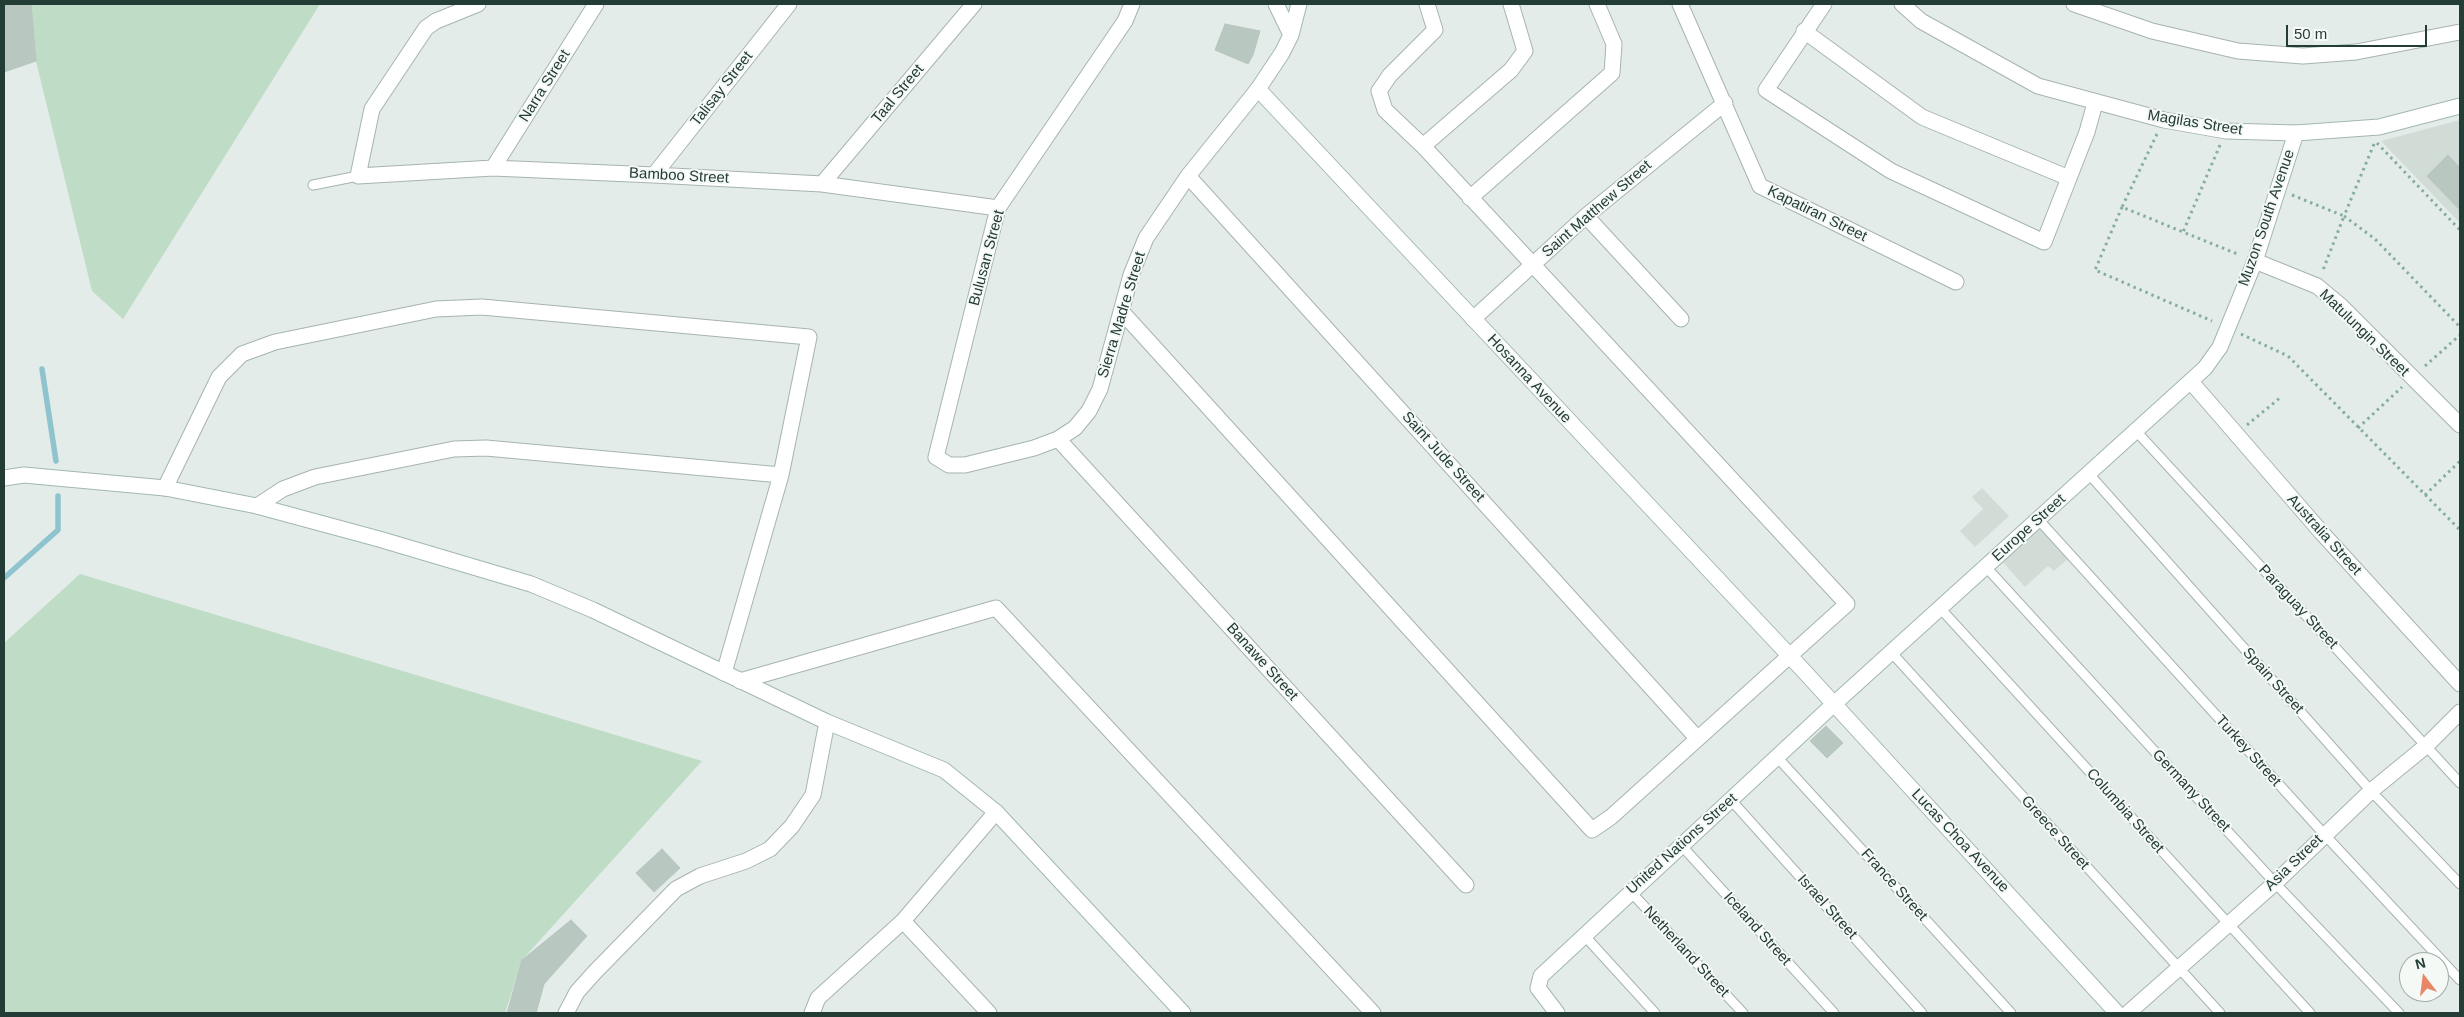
<!DOCTYPE html>
<style>
body{margin:0}
#map{position:relative;width:2464px;height:1017px;overflow:hidden;background:#e3ece8;font-family:Helvetica,sans-serif}
canvas{display:block}
.frame{position:absolute;inset:0;border:5px solid #243c36;pointer-events:none}
.north{position:absolute;left:2399px;top:952px;width:50px;height:50px;box-sizing:border-box;background:#f4f9f6;border:1px solid #a1ada9;border-radius:50%;rotate:345deg;font-size:14px;font-weight:700;line-height:20px;text-align:center;color:#243c36}
.north::after{content:'';display:block;margin:auto;width:18px;height:22px;background:#e88765;clip-path:polygon(50% 0,100% 100%,50% 72%,0 100%)}
.scale{position:absolute;left:2286px;top:25px;width:141px;height:22px;box-sizing:border-box;border:2px solid #243c36;border-top:0;padding-left:6px;font-size:15px;line-height:18px;white-space:nowrap;color:#243c36;-webkit-text-stroke:4px #f4f9f6;paint-order:stroke}
</style>
<div id="map">
<canvas width="2464" height="1017"></canvas>
<div class="frame"></div>
<div class="north">N</div>
<div class="scale">50 m</div>
</div>
<script>
const ctx = document.querySelector('canvas').getContext('2d');
ctx.lineJoin = 'round';
function fillPath(path, color) { ctx.fillStyle = color; ctx.fill(path, 'evenodd'); }
const poly = rows => new Path2D(rows.map(r => 'M' + r).join(''));
function trace(path, color, width, dash) { ctx.strokeStyle = color; ctx.lineWidth = width; ctx.lineCap = dash ? 'butt' : 'round'; ctx.setLineDash(dash || []); ctx.stroke(path); }
function write(font, color, halo, rows, align = 'center') {
  ctx.font = font + ' Helvetica,sans-serif'; ctx.lineWidth = 4; ctx.setLineDash([]); ctx.textBaseline = 'middle'; ctx.strokeStyle = halo; ctx.fillStyle = color; for (const [text, x, y, turn = 0] of rows) {
    ctx.save(); ctx.translate(x, y); ctx.rotate((+turn || 0) * Math.PI / 180); ctx.textAlign = isNaN(turn) ? turn : align; if (halo) ctx.strokeText(text, 0, 0); ctx.fillText(text, 0, 0); ctx.restore();
  }
}
const built = poly([
 [2460,120,2460,223,2381,141],
 [1982,488,2009,516,1975,547,1960,531,1983,509,1972,497],
 [2041,525,2070,557,2054,571,2048,566,2025,587,2001,560]
]);
const green = poly([
 [31,4,320,4,123,319,92,291,36,61],
 [80,574,702,761,522,960,505,1013,4,1013,4,643]
]);
const stream = poly([
 [42,369,56,461],
 [4,578,58,530,58,496]
]);
const building = poly([
 [4,4,31,4,36,61,4,72,4,4],
 [1225,24,1260,31,1253,55,1248,64,1215,50,1225,24],
 [2448,155,2460,168,2460,210,2427,176,2448,155],
 [1826,726,1843,743,1827,758,1810,741,1826,726],
 [662,849,680,868,654,892,636,873,662,849],
 [571,920,587,936,544,984,536,1013,507,1013,522,960,571,920]
]);
const path = poly([
 [2157,134,2122,207,2183,232],
 [2377,143,2460,230],
 [2374,144,2344,216,2375,239,2460,327],
 [2220,145,2183,232,2240,255],
 [2292,195,2344,216,2323,270],
 [2122,207,2095,270,2212,321],
 [2241,334,2288,356,2460,530],
 [2425,366,2460,335],
 [2247,425,2281,397],
 [2358,428,2402,387],
 [2425,495,2460,461]
]);
const lane = poly([
 [313,185,358,176],
 [2136,431,2460,783],
 [2089,474,2371,791,2460,884],
 [2038,519,2324,834,2460,980],
 [1986,567,2275,883,2399,1013],
 [1940,608,2310,1013],
 [1891,652,2220,1013],
 [1777,757,2011,1013],
 [1731,800,1922,1013],
 [1681,845,1834,1013],
 [1630,891,1743,1013],
 [1583,934,1655,1013]
]);
const street = poly([
 [478,4,436,21,426,28,372,109,358,176,493,168,654,175,822,184,998,208],
 [1132,4,1125,21,998,208,936,457,949,465,965,465,1034,448,1058,439,1075,428,1089,411,1100,389,1131,275,1146,238,1188,176,1258,89],
 [1680,4,1760,186,1956,282],
 [1824,4,1766,90,1891,171,2044,242,2087,132,2095,103],
 [1902,4,1921,21,2038,86,2164,120,2226,131,2296,133],
 [2074,4,2152,31,2238,51,2303,56,2356,52,2460,32],
 [1804,31,1922,117,2069,178],
 [1423,146,1511,70,1525,51,1511,4],
 [493,168,596,4],
 [654,175,789,4],
 [1188,176,1697,738],
 [822,184,974,4],
 [1470,198,1612,73,1614,44,1597,4],
 [1586,216,1681,319],
 [2255,261,2317,286,2341,306,2460,425],
 [1122,312,1592,830,1611,817,1847,604,1423,146,1385,110,1379,91,1390,75,1435,30,1427,4],
 [1473,319,1586,216,1725,103],
 [2192,383,2322,533,2460,684],
 [1058,439,1466,885],
 [165,488,219,377,242,354,275,342,436,309,482,307,809,337,781,475,724,673],
 [257,506,283,489,315,477,454,449,486,448,781,475],
 [740,681,996,608,1373,1013],
 [903,921,989,1013],
 [566,1013,577,992,594,973,676,889,700,876,746,861,770,849,792,826,813,795,827,722],
 [812,1013,818,998,903,921,996,812],
 [2128,1013,2275,883,2371,791,2426,746,2460,712]
]);
const secondary = poly([
 [1276,4,1291,35],
 [1299,4,1291,35,1282,53,1258,89,1802,669,2117,1013],
 [4,478,24,475,165,488,257,506,379,539,531,584,593,610,827,722,944,770,996,812,1183,1013],
 [1557,1013,1538,988,1541,976,1834,704,2205,368,2220,347,2255,261,2296,133,2379,127,2460,106]
]);
const streetNames = [
 ["Narra Street",545,86,-58],
 ["Talisay Street",722,89,-52],
 ["Taal Street",898,94,-50],
 ["Magilas Street",2195,123,9],
 ["Bamboo Street",679,176,3],
 ["Saint Matthew Street",1597,209,-41],
 ["Kapatiran Street",1817,214,26],
 ["Muzon South Avenue",2267,218,-71],
 ["Bulusan Street",987,258,-75],
 ["Sierra Madre Street",1122,315,-73],
 ["Matulungin Street",2364,333,44],
 ["Hosanna Avenue",1529,379,47],
 ["Saint Jude Street",1443,457,48],
 ["Europe Street",2029,528,-42],
 ["Australia Street",2324,535,48],
 ["Paraguay Street",2298,607,47],
 ["Banawe Street",1262,662,48],
 ["Spain Street",2273,681,48],
 ["Turkey Street",2248,751,48],
 ["Germany Street",2191,791,47],
 ["Columbia Street",2125,811,48],
 ["Greece Street",2055,833,48],
 ["Lucas Choa Avenue",1960,841,47],
 ["United Nations Street",1682,844,-42],
 ["Asia Street",2294,863,-44],
 ["France Street",1894,885,48],
 ["Israel Street",1827,907,48],
 ["Iceland Street",1757,929,48],
 ["Netherland Street",1686,952,47]
];
fillPath(built, '#d2dcd7');
fillPath(green, '#bedcc6');
trace(stream, '#8fc3cd', 5.5);
fillPath(building, '#b9c7c1');
trace(building, '#b6c5bf', 1);
trace(lane, '#a6b4af', 11);
trace(street, '#a6b4af', 17);
trace(secondary, '#a2b7b0', 17);
trace(path, '#86ada1', 3, [2.5, 4]);
trace(lane, '#fff', 9);
trace(street, '#fff', 15);
trace(secondary, '#fff', 15);
write('15px', '#243c36', '#f4f9f6', streetNames);
</script>
